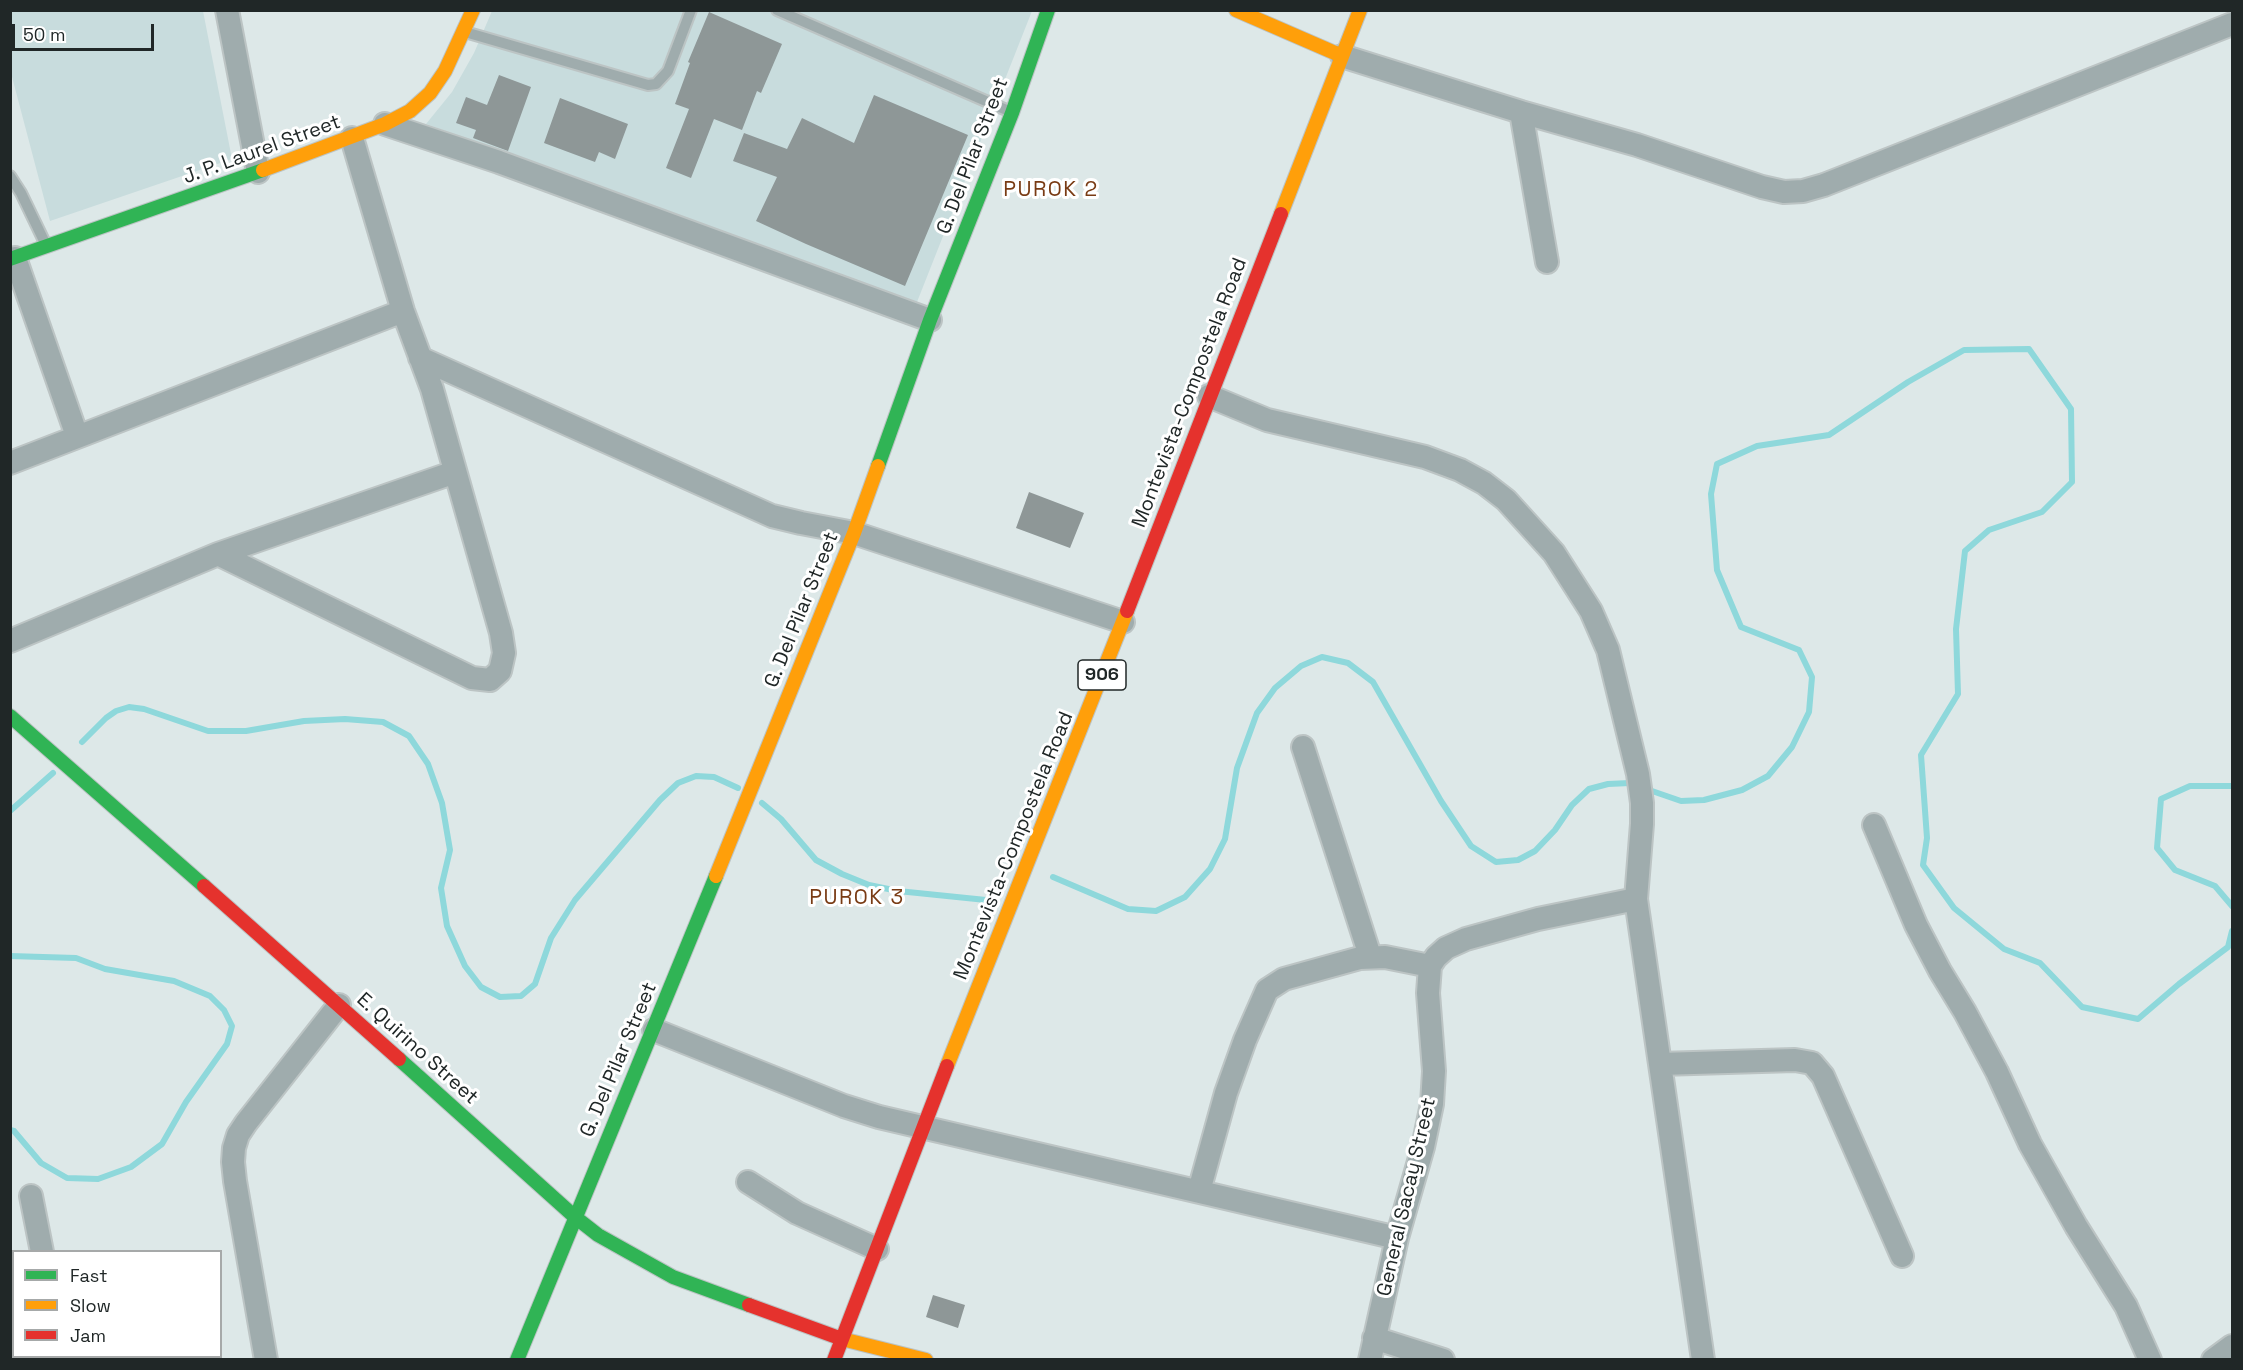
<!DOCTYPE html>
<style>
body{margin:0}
#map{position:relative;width:2243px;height:1370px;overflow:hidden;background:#dde8e8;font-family:"Space Grotesk",sans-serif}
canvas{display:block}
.frame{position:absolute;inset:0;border:12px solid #202727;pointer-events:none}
.legend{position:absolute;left:12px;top:1250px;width:210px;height:108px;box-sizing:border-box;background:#fff;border:2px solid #a6a9a9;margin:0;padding:8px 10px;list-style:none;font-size:18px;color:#202727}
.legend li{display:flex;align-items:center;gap:12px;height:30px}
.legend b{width:30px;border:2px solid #a6a9a9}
.scale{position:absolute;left:12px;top:24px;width:142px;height:27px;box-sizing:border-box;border:3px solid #202727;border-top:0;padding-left:8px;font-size:18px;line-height:21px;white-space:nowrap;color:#202727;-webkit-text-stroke:4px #fff;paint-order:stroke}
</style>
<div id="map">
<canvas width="2243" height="1370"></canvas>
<div class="frame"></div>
<ul class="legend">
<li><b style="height:8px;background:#30b455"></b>Fast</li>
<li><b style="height:8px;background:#ff9f0a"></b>Slow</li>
<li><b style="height:8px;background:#e5322d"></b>Jam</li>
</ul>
<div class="scale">50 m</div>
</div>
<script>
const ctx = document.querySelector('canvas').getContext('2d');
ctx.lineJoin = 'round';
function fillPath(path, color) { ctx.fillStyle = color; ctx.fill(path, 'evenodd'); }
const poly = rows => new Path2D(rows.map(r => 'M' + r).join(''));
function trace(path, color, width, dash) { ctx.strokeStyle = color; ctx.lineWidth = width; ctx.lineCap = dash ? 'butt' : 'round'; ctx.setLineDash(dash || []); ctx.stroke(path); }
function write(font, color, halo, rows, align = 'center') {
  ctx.font = font + ' "Space Grotesk",sans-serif'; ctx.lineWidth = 6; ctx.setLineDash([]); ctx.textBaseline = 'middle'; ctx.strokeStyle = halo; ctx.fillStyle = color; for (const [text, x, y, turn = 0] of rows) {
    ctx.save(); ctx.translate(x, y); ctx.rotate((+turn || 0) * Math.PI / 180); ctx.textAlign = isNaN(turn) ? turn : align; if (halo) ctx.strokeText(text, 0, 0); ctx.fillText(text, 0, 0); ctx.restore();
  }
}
const built = poly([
 [10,11,203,11,232,159,50,221,11,73],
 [492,11,1032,11,917,302,426,124,452,92,474,53]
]);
const stream = poly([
 [82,742,106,718,116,711,129,707,144,709,208,731,246,731,304,721,345,719,383,722,409,736,428,764,442,803,450,850,441,888,447,926,465,966,481,987,500,997,521,996,535,984,551,938,575,900,660,800,678,783,696,776,714,777,738,788],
 [2232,786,2190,786,2161,799,2157,848,2175,870,2215,886,2232,906],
 [1652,791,1681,801,1704,800,1742,790,1768,776,1792,747,1809,712,1812,677,1799,650,1741,627,1717,570,1711,494,1717,464,1757,446,1829,435,1908,382,1964,350,2029,349,2071,409,2072,482,2042,512,1989,530,1965,551,1956,629,1958,694,1921,755,1927,838,1923,865,1954,908,2004,949,2040,963,2082,1007,2138,1019,2179,984,2228,947,2232,931],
 [762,803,781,819,816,860,842,874,869,885,898,891,986,900],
 [10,811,53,773],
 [1053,877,1128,909,1156,911,1185,897,1210,869,1225,839,1237,768,1257,713,1275,688,1301,666,1322,657,1348,663,1373,682,1441,801,1471,846,1496,862,1518,860,1535,851,1555,830,1572,805,1589,789,1608,784,1630,783],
 [10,956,76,958,105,969,174,981,210,996,224,1010,232,1026,227,1044,186,1102,162,1144,131,1167,98,1179,67,1178,41,1163,14,1131,10,1130]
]);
const building = poly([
 [709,12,782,44,761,93,757,91,742,130,714,119,691,178,666,168,689,109,675,104,690,63,688,62],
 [499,75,531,87,508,151,473,138,476,130,456,123,466,97,487,105],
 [874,95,968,135,905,286,806,244,756,221,777,177,733,161,744,133,787,149,802,118,854,143],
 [560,98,628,124,615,159,599,152,595,162,544,143],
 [1029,492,1084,513,1070,548,1016,528],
 [933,1295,965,1305,958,1328,926,1317]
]);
const lane = poly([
 [777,10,1011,112],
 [465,32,648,85,656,84,668,71,691,10],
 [10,176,21,193,46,245]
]);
const street = poly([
 [227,10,258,172],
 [1342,56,1521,112,1637,145,1762,187,1784,192,1803,191,1824,185,2232,24],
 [1521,112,1547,262],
 [385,124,499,162,930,320],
 [15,258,77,436],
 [420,358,772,516,801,523,854,533,1123,622],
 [1209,396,1267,420,1425,457,1460,470,1484,483,1506,500,1554,553,1591,611,1608,650,1638,774,1642,803,1642,824,1636,899,1703,1360],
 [10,463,403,311],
 [218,554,472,678,490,680,500,671,504,653,501,633,432,389,403,311,352,138],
 [10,641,218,554,455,472],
 [1303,747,1370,956],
 [1874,825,1916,925,1940,971,1965,1012,1997,1072,2030,1144,2076,1226,2126,1306,2150,1360],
 [654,1030,844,1106,879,1117,1397,1238],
 [1660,1064,1795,1060,1812,1063,1823,1076,1902,1256],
 [748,1182,797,1213,877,1249],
 [1199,1191,1226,1093,1245,1040,1267,990,1284,979,1360,958,1385,957,1430,966],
 [31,1196,42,1252],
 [1374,1338,1443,1360],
 [63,1356,63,1360],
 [266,1360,235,1181,233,1162,234,1148,238,1135,246,1123,339,1005],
 [1370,1360,1397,1238,1423,1147,1432,1104,1434,1071,1428,993,1430,966,1436,957,1446,948,1466,939,1538,919,1636,899],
 [2213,1360,2232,1346]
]);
const fast = poly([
 [10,259,263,170],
 [878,466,930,320,1012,113,1048,10],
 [10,716,204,886],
 [399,1059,575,1217,598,1235,673,1277,749,1305],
 [517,1360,716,876]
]);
const slow = poly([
 [1236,10,1342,56],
 [263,170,385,124,410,111,430,93,445,71,473,10],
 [1281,214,1360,10],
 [716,876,854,533,878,466],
 [947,1066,1127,611],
 [842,1339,926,1360]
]);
const jam = poly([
 [1127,611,1281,214],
 [204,886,399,1059],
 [749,1305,842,1339],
 [834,1360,947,1066]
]);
const shields = [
 [1102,675,48]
];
const shieldNames = [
 ["906",1102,675]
];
const streetNames = [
 ["J. P. Laurel Street",262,150,-20],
 ["G. Del Pilar Street",973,156,-69],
 ["Montevista-Compostela Road",1190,393,-69],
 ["G. Del Pilar Street",802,610,-68],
 ["Montevista-Compostela Road",1014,846,-68],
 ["E. Quirino Street",417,1049,42],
 ["G. Del Pilar Street",619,1060,-67],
 ["General Sacay Street",1407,1197,-77]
];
const neighbourhoodNames = [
 ["PUROK 2",1051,190],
 ["PUROK 3",857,898]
];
fillPath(built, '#c8dcdd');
trace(stream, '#8ed8db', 6);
fillPath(building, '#8e9797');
trace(lane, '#bcc4c4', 14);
trace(street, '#bcc4c4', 26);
trace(fast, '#bcc4c4', 16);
trace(slow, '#bcc4c4', 16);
trace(jam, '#bcc4c4', 16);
trace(lane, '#9facad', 10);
trace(street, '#9facad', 22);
trace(fast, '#30b455', 14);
trace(slow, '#ff9f0a', 14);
trace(jam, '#e5322d', 14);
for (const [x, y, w] of shields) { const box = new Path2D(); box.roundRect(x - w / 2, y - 15, w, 30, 4.5); ctx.fillStyle = '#fff'; ctx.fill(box); trace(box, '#202727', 1.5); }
write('bold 18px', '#202727', null, shieldNames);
write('20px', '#202727', '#fff', streetNames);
ctx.letterSpacing = '1.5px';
write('21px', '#793b14', '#fff', neighbourhoodNames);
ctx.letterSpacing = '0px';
</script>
